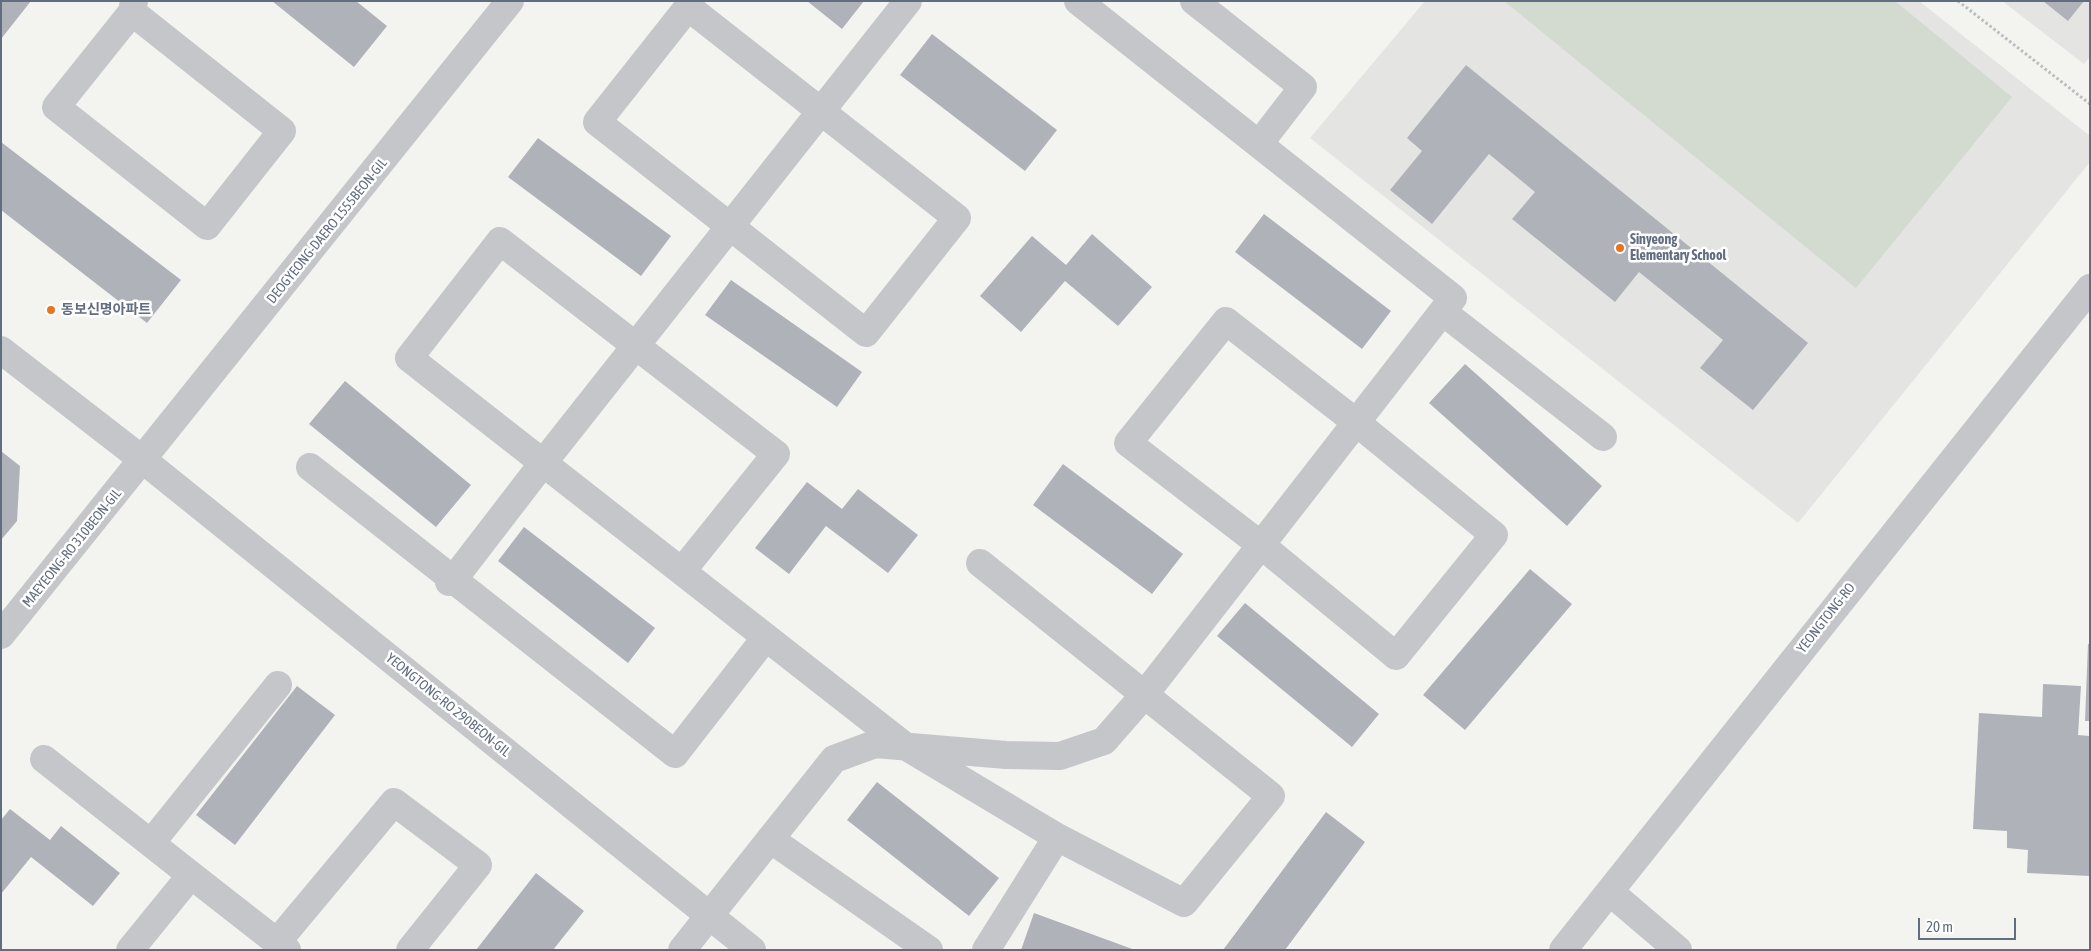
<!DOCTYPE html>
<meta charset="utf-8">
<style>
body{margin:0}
#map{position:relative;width:2091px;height:951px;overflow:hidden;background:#f3f4f0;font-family:"Asap Condensed",sans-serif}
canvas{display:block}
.frame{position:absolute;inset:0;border:2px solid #636d81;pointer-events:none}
.scale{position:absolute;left:1918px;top:918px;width:98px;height:22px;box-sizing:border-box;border:2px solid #636d81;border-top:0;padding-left:6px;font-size:15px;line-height:18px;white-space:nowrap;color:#636d81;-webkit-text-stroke:4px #fff;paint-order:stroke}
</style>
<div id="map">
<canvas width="2091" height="951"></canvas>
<div class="frame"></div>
<div class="scale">20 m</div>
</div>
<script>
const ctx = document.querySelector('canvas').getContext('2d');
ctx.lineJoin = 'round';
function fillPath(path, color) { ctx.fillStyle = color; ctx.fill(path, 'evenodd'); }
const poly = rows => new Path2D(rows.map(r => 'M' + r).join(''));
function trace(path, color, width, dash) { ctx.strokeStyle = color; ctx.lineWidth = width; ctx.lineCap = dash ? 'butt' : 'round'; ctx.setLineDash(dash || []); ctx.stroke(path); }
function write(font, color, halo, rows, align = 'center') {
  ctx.font = font + ' "Asap Condensed","Noto Sans KR",sans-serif'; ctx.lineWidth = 5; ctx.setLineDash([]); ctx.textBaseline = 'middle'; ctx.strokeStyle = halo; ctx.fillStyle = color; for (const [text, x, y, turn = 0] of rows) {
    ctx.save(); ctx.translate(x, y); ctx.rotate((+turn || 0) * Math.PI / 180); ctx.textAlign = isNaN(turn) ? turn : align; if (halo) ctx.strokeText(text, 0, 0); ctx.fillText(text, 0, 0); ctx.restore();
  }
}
const built = poly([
 [1425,1,1919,1,2090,136,2090,162,1798,523,1310,138],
 [2002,1,2090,1,2090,57,2084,64]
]);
const green = poly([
 [1504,1,1895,1,2012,97,1856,288]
]);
const building = poly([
 [1,1,31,1,1,39],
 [272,1,356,1,387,26,354,67],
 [807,1,864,1,842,29],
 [2043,1,2084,1,2068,21],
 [932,34,1057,130,1025,171,900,75],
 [1466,65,1808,343,1753,410,1700,368,1723,340,1639,272,1615,302,1512,219,1535,192,1489,154,1432,224,1390,190,1422,151,1407,138],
 [538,138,671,236,641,276,508,177],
 [1,142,181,280,147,323,1,210],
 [1264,214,1391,311,1362,349,1235,252],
 [1092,234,1152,287,1118,326,1065,281,1021,332,980,296,1032,236,1066,265],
 [731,280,862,372,837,407,705,315],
 [1465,364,1602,486,1567,526,1429,403],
 [345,381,471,485,436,527,309,424],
 [1,451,20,466,17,521,1,540],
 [1063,464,1183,554,1152,594,1033,505],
 [807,482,842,509,858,489,918,535,888,573,826,526,789,574,755,548],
 [524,527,655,628,628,663,498,561],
 [1530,569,1572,604,1465,730,1423,695],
 [1245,603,1379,714,1352,747,1217,636],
 [2088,644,2090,644,2090,721,2085,721],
 [2043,684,2081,686,2078,735,2090,736,2090,876,2027,873,2028,850,2007,848,2007,831,1973,829,1979,713,2042,717],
 [297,686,335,715,235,845,196,815],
 [877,782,999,878,969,916,847,820],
 [10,809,50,840,61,826,120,873,93,906,31,857,1,894,1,820],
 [1326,812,1365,842,1285,950,1223,950],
 [536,873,584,911,553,950,476,950],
 [1034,913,1135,950,1021,950]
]);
const path = poly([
 [1958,1,2090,104]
]);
const minor = poly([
 [1194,1,1303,87,1259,144],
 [688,7,957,218,866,333,597,122,688,7],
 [132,12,282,131,207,226,56,107,132,12,134,1],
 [1443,312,1603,437],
 [1226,321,1357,423,1494,535,1396,656,1261,545,1128,443,1226,321],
 [1,350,143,460,752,950],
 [310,467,675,754,766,637],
 [682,571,776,454,500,241,409,358,905,746,1057,837,1184,903,1271,796,980,563],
 [449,582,453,580,543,463,908,1],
 [1,635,510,1],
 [44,759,191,875],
 [770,839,929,950],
 [151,843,278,685],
 [1610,892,1678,950],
 [277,942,394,802,478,865,410,950],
 [130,950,191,875,287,950],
 [682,950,834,759,875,744,1006,755,1060,756,1104,741,1145,694,1453,298,1078,1],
 [986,950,1057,837],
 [1563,950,2090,288]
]);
const markers = [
 [1620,248,5,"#e47620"],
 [51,310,5,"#e47620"]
];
const streetNames = [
 ["DEOGYEONG-DAERO 1555BEON-GIL",327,231,-51],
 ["MAEYEONG-RO 310BEON-GIL",72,548,-51],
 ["YEONGTONG-RO",1826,618,-52],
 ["YEONGTONG-RO 290BEON-GIL",448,705,39]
];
const poiNames = [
 ["Sinyeong",1630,240],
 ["Elementary School",1630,256],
 ["동보신명아파트",61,310]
];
fillPath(built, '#e4e4e3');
fillPath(green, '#d3dbd1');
fillPath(building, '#afb3b9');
trace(path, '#bbbcbf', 3, [2.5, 2.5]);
trace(minor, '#c4c6ca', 28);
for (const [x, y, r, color] of markers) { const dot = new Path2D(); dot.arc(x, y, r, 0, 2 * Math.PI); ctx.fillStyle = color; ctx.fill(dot); trace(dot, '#fff', 2); }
write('14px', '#636d81', '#fff', streetNames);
write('bold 14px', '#636d81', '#fff', poiNames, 'left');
</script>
